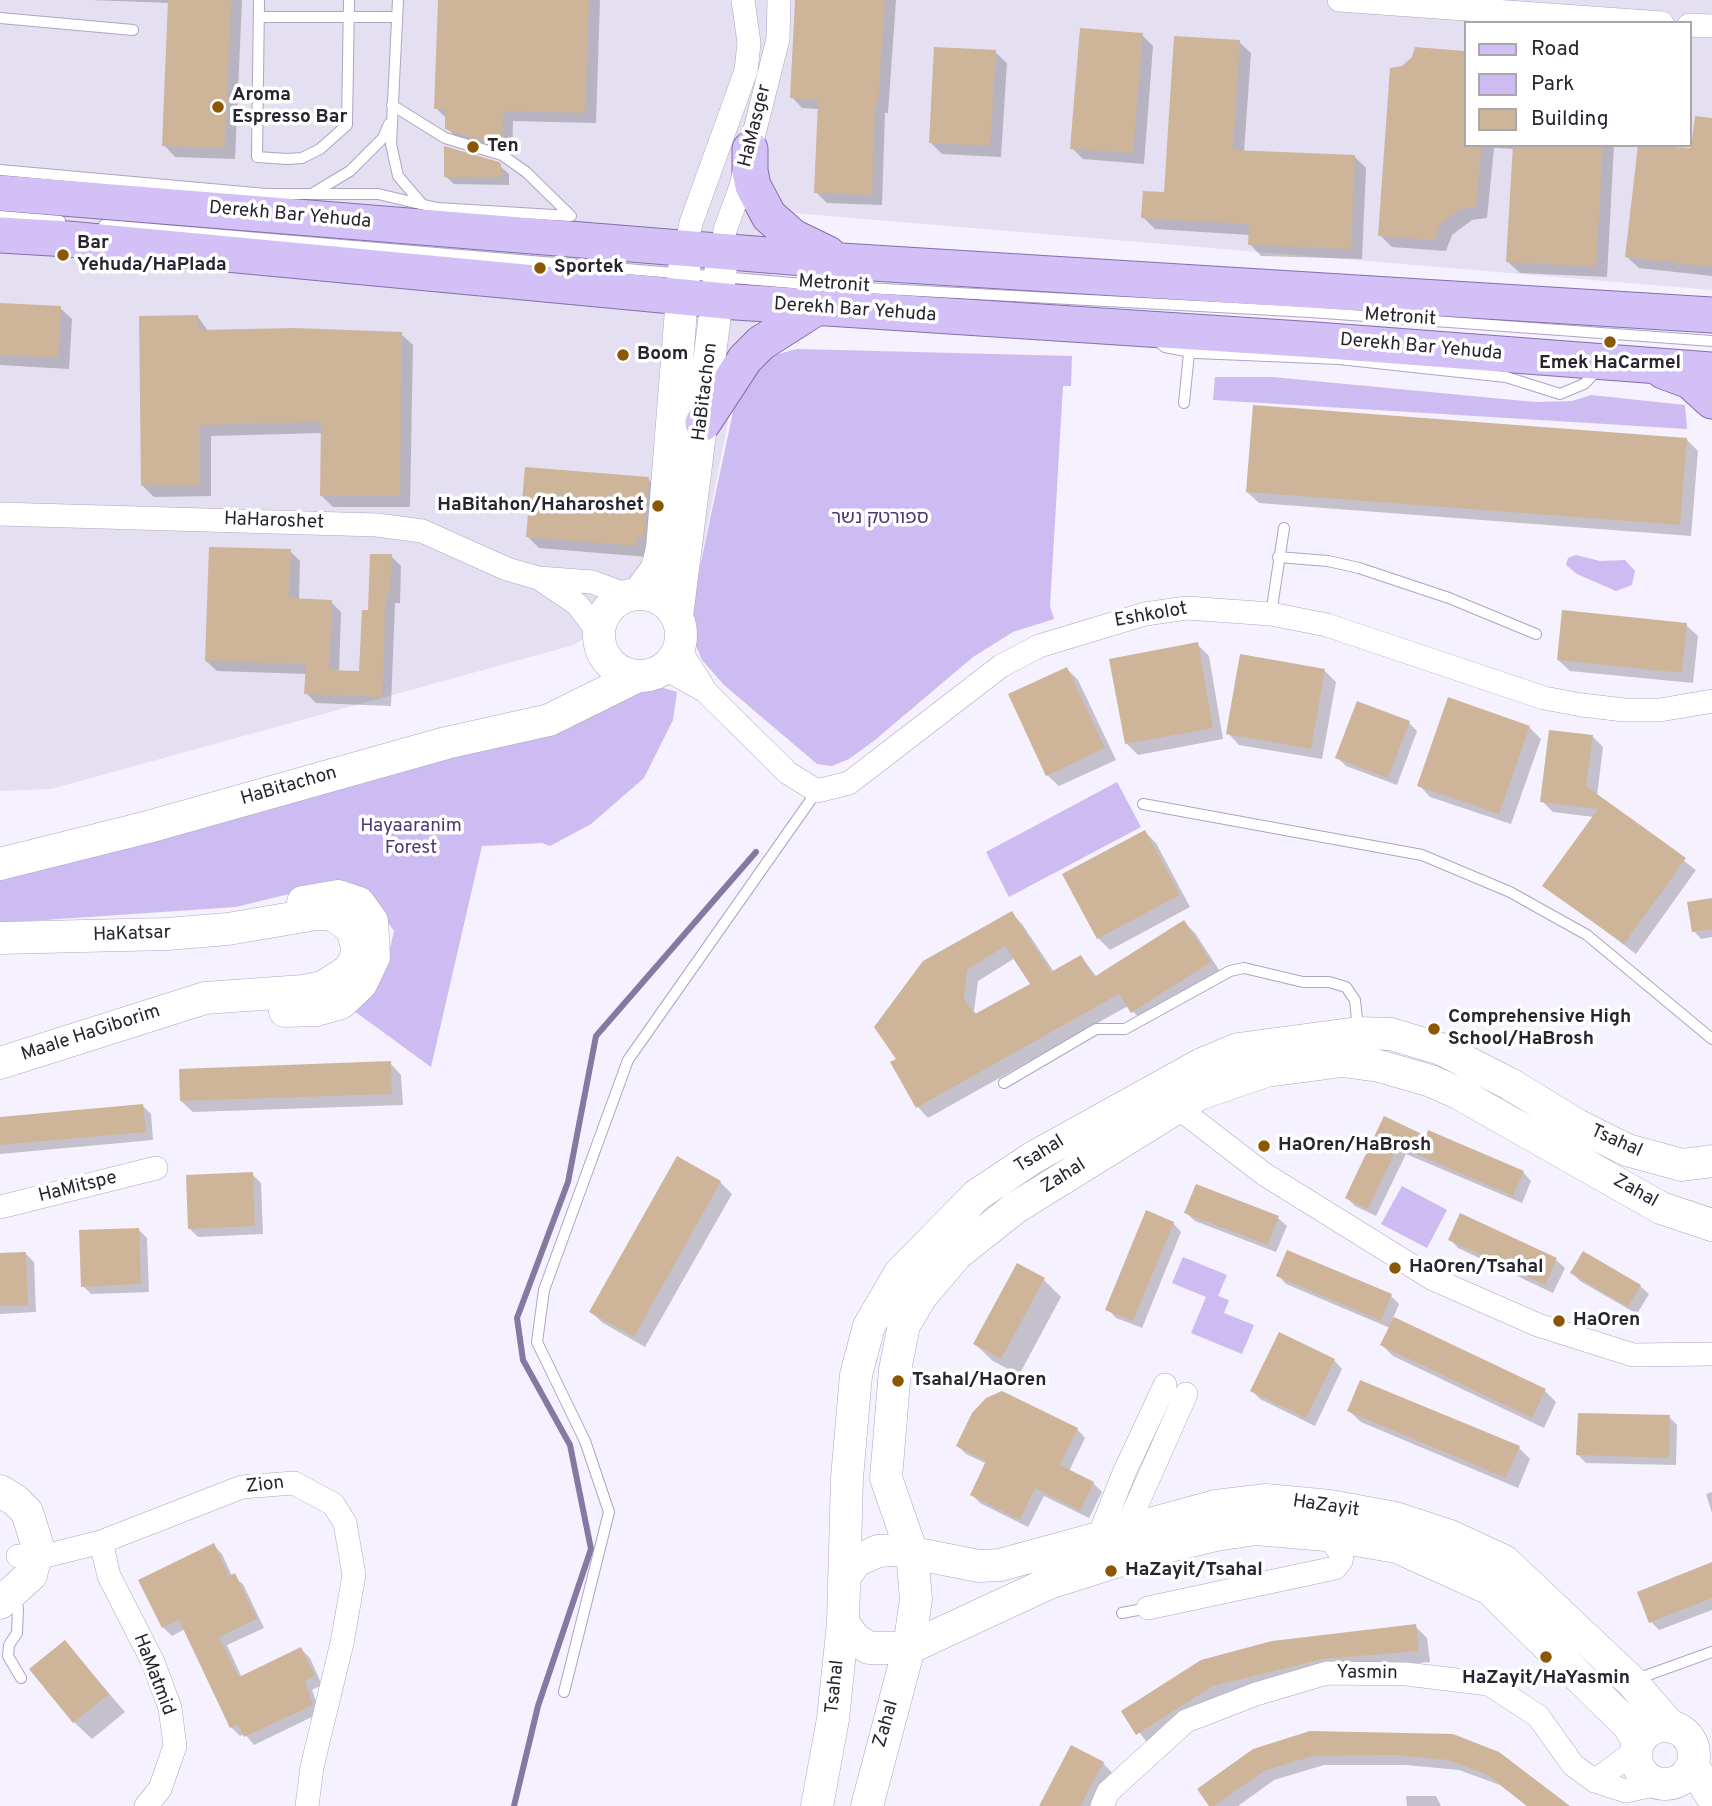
<!DOCTYPE html>
<meta charset="utf-8">
<style>
body{margin:0}
#map{position:relative;width:1712px;height:1806px;overflow:hidden;background:#f5f1ff;font-family:Overpass,sans-serif}
canvas{display:block}
.legend{position:absolute;left:1464px;top:21px;width:228px;height:126px;box-sizing:border-box;background:#fff;border:2px solid #a9a7ac;margin:0;padding:9px 12px;list-style:none;font-size:21px;color:#282430}
.legend li{display:flex;align-items:center;gap:14px;height:35px}
.legend b{width:35px;border:2px solid #a9a7ac}
</style>
<div id="map">
<canvas width="1712" height="1806"></canvas>
<ul class="legend">
<li><b style="height:9px;background:#d3c0f6"></b>Road</li>
<li><b style="height:19px;background:#cdbcf1"></b>Park</li>
<li><b style="height:19px;background:#ceb599"></b>Building</li>
</ul>
</div>
<script>
const ctx = document.querySelector('canvas').getContext('2d');
ctx.lineJoin = 'round';
function fillPath(path, color) { ctx.fillStyle = color; ctx.fill(path, 'evenodd'); }
const poly = rows => new Path2D(rows.map(r => 'M' + r).join(''));
function trace(path, color, width, dash) { ctx.strokeStyle = color; ctx.lineWidth = width; ctx.lineCap = dash ? 'butt' : 'round'; ctx.setLineDash(dash || []); ctx.stroke(path); }
function write(font, color, halo, rows, align = 'center') {
  ctx.font = font + ' Overpass,"Noto Sans Hebrew",sans-serif'; ctx.lineWidth = 7; ctx.setLineDash([]); ctx.textBaseline = 'middle'; ctx.strokeStyle = halo; ctx.fillStyle = color; for (const [text, x, y, turn = 0] of rows) {
    ctx.save(); ctx.translate(x, y); ctx.rotate((+turn || 0) * Math.PI / 180); ctx.textAlign = isNaN(turn) ? turn : align; if (halo) ctx.strokeText(text, 0, 0); ctx.fillText(text, 0, 0); ctx.restore();
  }
}
const built = poly([
 [0,0,1712,0,1712,290,793,213,736,381,702,553,574,645,51,789,0,791],
 [1465,23,1689,23,1689,145,1465,145]
]);
const green = poly([
 [797,349,1072,356,1071,386,1063,386,1050,606,1054,619,1013,632,973,657,875,740,849,759,832,766,817,764,724,685,702,660,694,641,690,613,736,398,743,381,771,356],
 [1215,377,1272,377,1535,402,1572,401,1591,395,1685,405,1687,429,1213,400],
 [1576,555,1600,561,1625,560,1635,571,1632,585,1616,591,1577,574,1566,565,1568,558],
 [653,685,677,692,673,720,644,778,591,824,550,846,542,843,482,846,431,1067,354,1011,386,966,394,931,382,913,293,893,236,907,0,923,0,880],
 [1117,782,1141,827,1009,897,986,852],
 [1402,1186,1447,1210,1427,1248,1381,1224],
 [1183,1257,1227,1275,1218,1296,1229,1300,1224,1313,1254,1325,1242,1354,1191,1333,1206,1297,1172,1283]
]);
const shadow = poly([
 [90,0,242,0,235,159,175,157,164,145,170,3],
 [439,0,600,0,596,123,513,121,512,157,458,139,447,128,447,119,436,108],
 [799,0,896,0,888,113,885,113,882,205,827,203,816,192,819,109,802,108,792,97],
 [1142,35,1153,46,1144,164,1083,159,1072,148],
 [1239,42,1251,53,1244,152,1354,156,1366,168,1362,259,1261,256,1250,244,1250,235,1155,229,1143,217,1166,194],
 [1416,49,1465,52,1465,145,1614,145,1607,277,1520,273,1508,262,1514,149,1494,148,1487,218,1472,220,1452,235,1446,251,1392,247,1380,235,1402,67,1413,58],
 [995,52,1007,63,1001,157,942,154,931,143],
 [1712,120,1712,276,1639,268,1627,257,1640,145,1693,150],
 [500,166,509,174,509,185,454,184,445,176],
 [0,305,60,308,72,319,69,369,0,365],
 [198,317,209,332,401,334,413,345,410,507,333,507,321,495,322,433,211,436,211,496,154,497,142,485],
 [1686,439,1698,451,1691,536,1259,503,1247,492],
 [648,479,660,490,647,557,539,548,528,537,530,506,524,500],
 [290,551,300,561,299,600,331,602,341,612,339,672,361,673,369,612,391,556,401,566,400,603,395,603,391,706,316,703,306,693,307,674,217,671,206,661],
 [1686,625,1698,636,1693,683,1570,671,1558,660],
 [1197,644,1209,656,1223,739,1138,755,1126,743],
 [1067,669,1078,680,1116,760,1059,786,1047,775],
 [1324,670,1336,682,1322,759,1239,745,1228,733],
 [1409,723,1417,731,1397,785,1346,766,1337,757],
 [1529,727,1541,739,1511,824,1430,797,1419,785],
 [1592,736,1603,747,1597,796,1696,870,1636,954,1545,885,1594,817,1553,812,1542,801],
 [1145,832,1156,843,1190,907,1110,950,1098,938,1065,875],
 [1712,900,1712,937,1701,939,1694,931],
 [1011,913,1022,924,1054,972,1081,957,1097,977,1184,922,1195,933,1221,973,1143,1022,1128,1006,928,1118,918,1107,898,1059,876,1027],
 [1015,958,1032,984,977,1015,974,1011,978,981],
 [390,1063,401,1075,403,1105,193,1112,181,1101],
 [143,1106,151,1114,153,1140,0,1154,0,1119],
 [1385,1119,1427,1139,1523,1172,1531,1181,1522,1203,1406,1154,1376,1216,1355,1206,1347,1198],
 [252,1174,261,1183,263,1234,198,1237,189,1228],
 [720,1182,732,1194,645,1347,603,1323,591,1312],
 [1186,1213,1278,1218,1287,1226,1276,1252,1195,1221],
 [1173,1223,1181,1232,1142,1328,1116,1318,1108,1309],
 [139,1230,147,1238,149,1292,91,1294,83,1286],
 [1450,1239,1556,1260,1565,1268,1553,1293,1458,1248],
 [26,1254,34,1262,36,1312,0,1314,0,1255],
 [1572,1273,1640,1286,1649,1294,1637,1314,1580,1281],
 [1278,1275,1391,1296,1399,1304,1393,1318,1545,1391,1556,1402,1544,1428,1393,1356,1382,1345,1390,1328,1286,1284],
 [1043,1279,1061,1297,1019,1375,993,1361,975,1344],
 [1334,1360,1342,1369,1315,1426,1260,1399,1252,1391],
 [1349,1411,1519,1448,1530,1459,1518,1488,1361,1422],
 [1669,1417,1677,1425,1676,1465,1586,1463,1578,1455],
 [1077,1429,1085,1438,1069,1471,1093,1483,1102,1492,1089,1518,1044,1496,1028,1527,980,1503,972,1495,987,1464,966,1454,958,1446],
 [1712,1492,1712,1513,1706,1494],
 [213,1545,222,1554,232,1576,243,1584,264,1628,227,1645,242,1678,301,1649,310,1658,322,1685,312,1690,320,1713,254,1745,245,1734,240,1736,231,1727,185,1629,172,1636,163,1627],
 [1712,1564,1712,1610,1659,1630,1651,1622],
 [1415,1626,1427,1638,1430,1662,1336,1670,1149,1745,1124,1712],
 [65,1642,125,1712,92,1739,74,1722],
 [1310,1733,1453,1736,1567,1806,1527,1806,1500,1785,1459,1770,1406,1765,1324,1765,1274,1780,1238,1806,1211,1806],
 [1103,1763,1114,1775,1098,1806,1041,1806],
 [1406,1796,1436,1796,1441,1806,1407,1806]
]);
const stream = poly([
 [514,1806,538,1706,591,1549,570,1445,523,1360,517,1318,568,1182,596,1036,756,852]
]);
const building = poly([
 [168,0,231,0,225,148,162,146],
 [438,0,589,0,585,113,503,111,502,147,445,129,445,109,434,109],
 [795,0,885,0,878,104,875,103,872,195,814,193,818,100,790,98],
 [1080,28,1143,33,1133,153,1070,149],
 [1174,36,1240,40,1233,150,1355,155,1351,249,1248,245,1249,224,1141,218,1143,191,1164,192],
 [934,47,996,50,990,146,929,143],
 [1415,47,1465,51,1465,145,1482,145,1476,207,1460,209,1440,224,1434,240,1378,236,1390,68,1402,66,1412,57],
 [1695,116,1712,118,1712,267,1625,257,1638,145,1691,148],
 [1513,145,1603,145,1596,267,1506,262],
 [444,146,499,162,501,164,501,178,444,177],
 [0,303,61,306,58,358,0,355],
 [198,315,199,330,295,328,402,332,400,496,320,496,321,422,200,425,200,485,141,486,139,316],
 [1253,405,1687,438,1680,525,1246,492],
 [525,467,649,477,644,538,637,537,636,546,526,537,529,501,522,501],
 [209,547,291,549,289,598,332,600,329,670,359,671,362,610,368,610,370,554,392,554,390,594,386,594,382,697,304,694,306,664,205,661],
 [1562,610,1687,623,1682,673,1557,660],
 [1198,642,1213,728,1125,744,1109,659],
 [1240,654,1325,669,1311,749,1226,734],
 [1067,667,1105,748,1046,776,1008,694],
 [1448,697,1530,726,1499,814,1417,786],
 [1357,701,1410,721,1388,778,1335,758],
 [1549,730,1593,735,1586,786,1686,858,1624,944,1542,886,1598,809,1540,802],
 [1145,830,1180,895,1097,939,1062,874],
 [1712,898,1712,929,1692,932,1687,902],
 [1012,911,1051,972,1081,955,1094,977,1184,920,1211,962,1131,1013,1119,994,916,1108,890,1062,896,1059,874,1027,923,961],
 [1005,946,1030,984,975,1014,964,999,967,970],
 [391,1061,392,1094,180,1101,179,1069],
 [143,1104,146,1132,0,1145,0,1117],
 [1384,1116,1426,1136,1428,1130,1524,1171,1513,1196,1398,1146,1368,1209,1345,1198],
 [677,1156,721,1181,634,1337,589,1312],
 [253,1172,255,1226,188,1229,186,1175],
 [1196,1184,1279,1216,1268,1245,1184,1213],
 [1146,1210,1174,1222,1133,1321,1105,1310],
 [1460,1213,1557,1258,1545,1285,1448,1240],
 [139,1228,141,1284,81,1287,79,1230],
 [1287,1250,1392,1294,1381,1321,1276,1276],
 [1583,1251,1641,1285,1628,1307,1570,1273],
 [26,1252,28,1305,0,1306,0,1253],
 [1017,1263,1045,1278,1001,1359,973,1344],
 [1394,1317,1546,1389,1532,1418,1380,1345],
 [1279,1332,1335,1359,1306,1418,1250,1391],
 [1360,1380,1520,1446,1506,1478,1347,1411],
 [1002,1391,1078,1428,1060,1465,1094,1482,1080,1511,1035,1488,1020,1520,970,1495,986,1461,956,1446,972,1413,986,1398],
 [1578,1413,1670,1415,1669,1458,1576,1455],
 [214,1543,229,1576,235,1573,257,1619,219,1637,239,1677,301,1647,315,1676,305,1681,313,1705,244,1737,238,1724,230,1728,179,1620,162,1628,138,1580],
 [1712,1562,1712,1598,1649,1623,1637,1592],
 [1416,1624,1419,1651,1323,1659,1213,1686,1136,1735,1121,1711,1201,1660,1272,1641],
 [65,1640,109,1694,73,1723,29,1669],
 [1310,1731,1453,1734,1499,1752,1570,1806,1527,1806,1488,1775,1448,1760,1395,1755,1313,1756,1264,1771,1214,1806,1209,1806,1197,1789,1253,1749],
 [1071,1745,1104,1762,1080,1806,1039,1806]
]);
const lane = poly([
 [259,0,257,157,287,159,302,158,320,149,347,125,349,0],
 [398,0,391,144,398,176,422,204],
 [259,17,397,17],
 [0,18,133,30],
 [392,105,445,138,502,155,526,172,571,216],
 [0,170,266,194,378,194,437,208,570,216],
 [315,192,350,171,383,138,389,124],
 [0,216,60,221],
 [104,225,828,286,1310,312,1712,341],
 [1157,341,1165,347,1196,353,1339,359,1506,377,1560,394,1584,384,1598,370],
 [1184,403,1189,353],
 [1278,557,1328,561,1359,568,1449,598,1536,634],
 [1271,614,1284,528],
 [1143,804,1422,855,1510,892,1587,935,1712,1039],
 [1004,1083,1096,1029,1125,1029,1230,971,1244,968,1303,982,1329,982,1346,987,1355,1000,1358,1030],
 [12,1597,18,1608,17,1633,9,1645,8,1656,21,1678],
 [1122,1613,1148,1608],
 [1634,1680,1712,1652],
 [564,1692,609,1512,585,1441,537,1342,544,1290,628,1060,817,791]
]);
const street = poly([
 [1339,0,1662,23],
 [1689,25,1712,26],
 [686,247,691,223,746,71,749,43,743,0],
 [723,251,725,230,740,189,778,39,779,0],
 [0,514,377,525,422,531,507,569,538,578,592,582,627,595],
 [540,579,577,604,599,633],
 [679,649,702,685],
 [664,668,705,691,788,773,817,791,849,783,1001,666,1039,646,1145,614,1187,608,1271,614,1327,625,1544,698,1582,705,1624,710,1660,710,1712,701],
 [1177,1107,1264,1174,1433,1279,1538,1325,1633,1355,1712,1354],
 [0,1207,156,1168],
 [101,1542,109,1576,153,1662,170,1708,175,1746,160,1789,146,1806],
 [1125,1542,1126,1529,1186,1394],
 [1108,1545,1099,1536,1124,1473,1165,1385],
 [18,1556,37,1558,101,1542,242,1487,294,1483,333,1504,345,1523,354,1575,342,1643,312,1767,307,1806],
 [1148,1608,1335,1568,1341,1561,1342,1554,1326,1535],
 [1595,1781,1636,1750],
 [1102,1806,1108,1792,1186,1721,1256,1694,1327,1673,1406,1674,1489,1684,1538,1716,1573,1765,1595,1781,1626,1791,1658,1784]
]);
const secondary = poly([
 [639,593,657,569,662,549,686,247],
 '599 635a41 41 0 1 1 82 0a41 41 0 1 1-82 0Z',
 [677,616,723,251],
 [0,864,148,827,446,743,549,720,638,676],
 [0,938,167,934,228,929,316,914,331,914,351,927,357,946,356,959,348,971,323,987,304,991,205,998,0,1063],
 [285,1011,316,1010,341,1003,361,984,374,957,372,921,359,903,338,896,303,902],
 [0,1491,15,1500,27,1512,38,1547,31,1575,0,1603],
 [844,1578,856,1561,878,1551,897,1550,979,1566,1000,1565,1216,1506,1266,1500,1330,1506,1395,1518,1450,1536,1504,1561,1631,1681,1671,1727],
 [843,1623,855,1639,869,1648,909,1648,1049,1583,1153,1550,1216,1535,1256,1529,1326,1535,1397,1547,1490,1589,1628,1725,1639,1742],
 '1636 1755a29 29 0 1 1 58 0a29 29 0 1 1-58 0Z',
 [1693,1766,1712,1797],
 [817,1806,833,1719,843,1623,847,1478,856,1375,869,1326,900,1273,977,1195,1034,1157,1202,1064,1238,1049,1358,1033,1391,1034,1441,1049,1510,1084,1577,1125,1627,1150,1682,1165,1712,1161],
 [867,1806,909,1648,916,1599,912,1553,886,1478,895,1370,904,1325,922,1295,957,1254,1015,1208,1199,1094,1266,1071,1343,1061,1379,1066,1431,1081,1460,1094,1661,1208,1712,1225]
]);
const primary = poly([
 [750,149,750,171,753,186,769,216,793,237,828,254],
 [0,193,841,261,1712,315],
 [0,235,68,239,736,302,1316,340,1712,370],
 [1663,371,1690,381,1712,401],
 [703,423,745,359,761,343,816,308]
]);
const markers = [
 [218,107,7,"#8a5702"],
 [473,147,7,"#8a5702"],
 [63,255,7,"#8a5702"],
 [540,268,7,"#8a5702"],
 [1610,342,7,"#8a5702"],
 [623,355,7,"#8a5702"],
 [658,506,7,"#8a5702"],
 [1434,1029,7,"#8a5702"],
 [1264,1146,7,"#8a5702"],
 [1395,1268,7,"#8a5702"],
 [1559,1321,7,"#8a5702"],
 [898,1381,7,"#8a5702"],
 [1111,1571,7,"#8a5702"],
 [1546,1657,7,"#8a5702"]
];
const poiNames = [
 ["Aroma",232,96],
 ["Espresso Bar",232,118],
 ["Ten",487,147],
 ["Bar",77,244],
 ["Yehuda/HaPlada",77,266],
 ["Sportek",554,268],
 ["Boom",637,355],
 ["Emek HaCarmel",1610,364,"center"],
 ["HaBitahon/Haharoshet",644,506,"right"],
 ["Comprehensive High",1448,1018],
 ["School/HaBrosh",1448,1040],
 ["HaOren/HaBrosh",1278,1146],
 ["HaOren/Tsahal",1409,1268],
 ["HaOren",1573,1321],
 ["Tsahal/HaOren",912,1381],
 ["HaZayit/Tsahal",1125,1571],
 ["HaZayit/HaYasmin",1546,1679,"center"]
];
const streetNames = [
 ["HaMasger",756,126,-76],
 ["Derekh Bar Yehuda",290,216,5],
 ["Metronit",834,285,4],
 ["Derekh Bar Yehuda",855,311,4],
 ["Metronit",1400,318,4],
 ["Derekh Bar Yehuda",1421,348,5],
 ["HaBitachon",706,392,-83],
 ["HaHaroshet",274,522,2],
 ["Eshkolot",1151,616,-10],
 ["HaBitachon",289,787,-16],
 ["HaKatsar",132,935,-2],
 ["Maale HaGiborim",91,1034,-18],
 ["Tsahal",1616,1142,24],
 ["Tsahal",1040,1155,-32],
 ["Zahal",1064,1177,-32],
 ["HaMitspe",78,1188,-14],
 ["Zahal",1635,1192,29],
 ["Zion",265,1486,-7],
 ["HaZayit",1326,1507,8],
 ["Yasmin",1367,1674,1],
 ["HaMatmid",153,1675,69],
 ["Tsahal",836,1687,-84],
 ["Zahal",887,1724,-74]
];
const parkNames = [
 ["ספורטק נשר",880,519],
 ["Hayaaranim",411,827],
 ["Forest",411,849]
];
fillPath(built, '#e5e0f1');
fillPath(green, '#cdbcf1');
fillPath(shadow, '#0003');
trace(stream, '#8578a1', 6);
fillPath(building, '#ceb599');
trace(lane, '#aea4c4', 12);
trace(street, '#aea4c4', 24);
trace(secondary, '#aea4c4', 33);
trace(primary, '#846ead', 37);
trace(lane, '#fff', 10);
trace(street, '#fff', 23);
trace(secondary, '#fff', 32);
trace(primary, '#d3c0f6', 35);
for (const [x, y, r, color] of markers) { const dot = new Path2D(); dot.arc(x, y, r, 0, 2 * Math.PI); ctx.fillStyle = color; ctx.fill(dot); trace(dot, '#fff', 2.5); }
write('bold 19px', '#282430', '#fff', poiNames, 'left');
write('19px', '#282430', '#fff', streetNames);
write('19px', '#4f3677', '#fff', parkNames);
</script>
